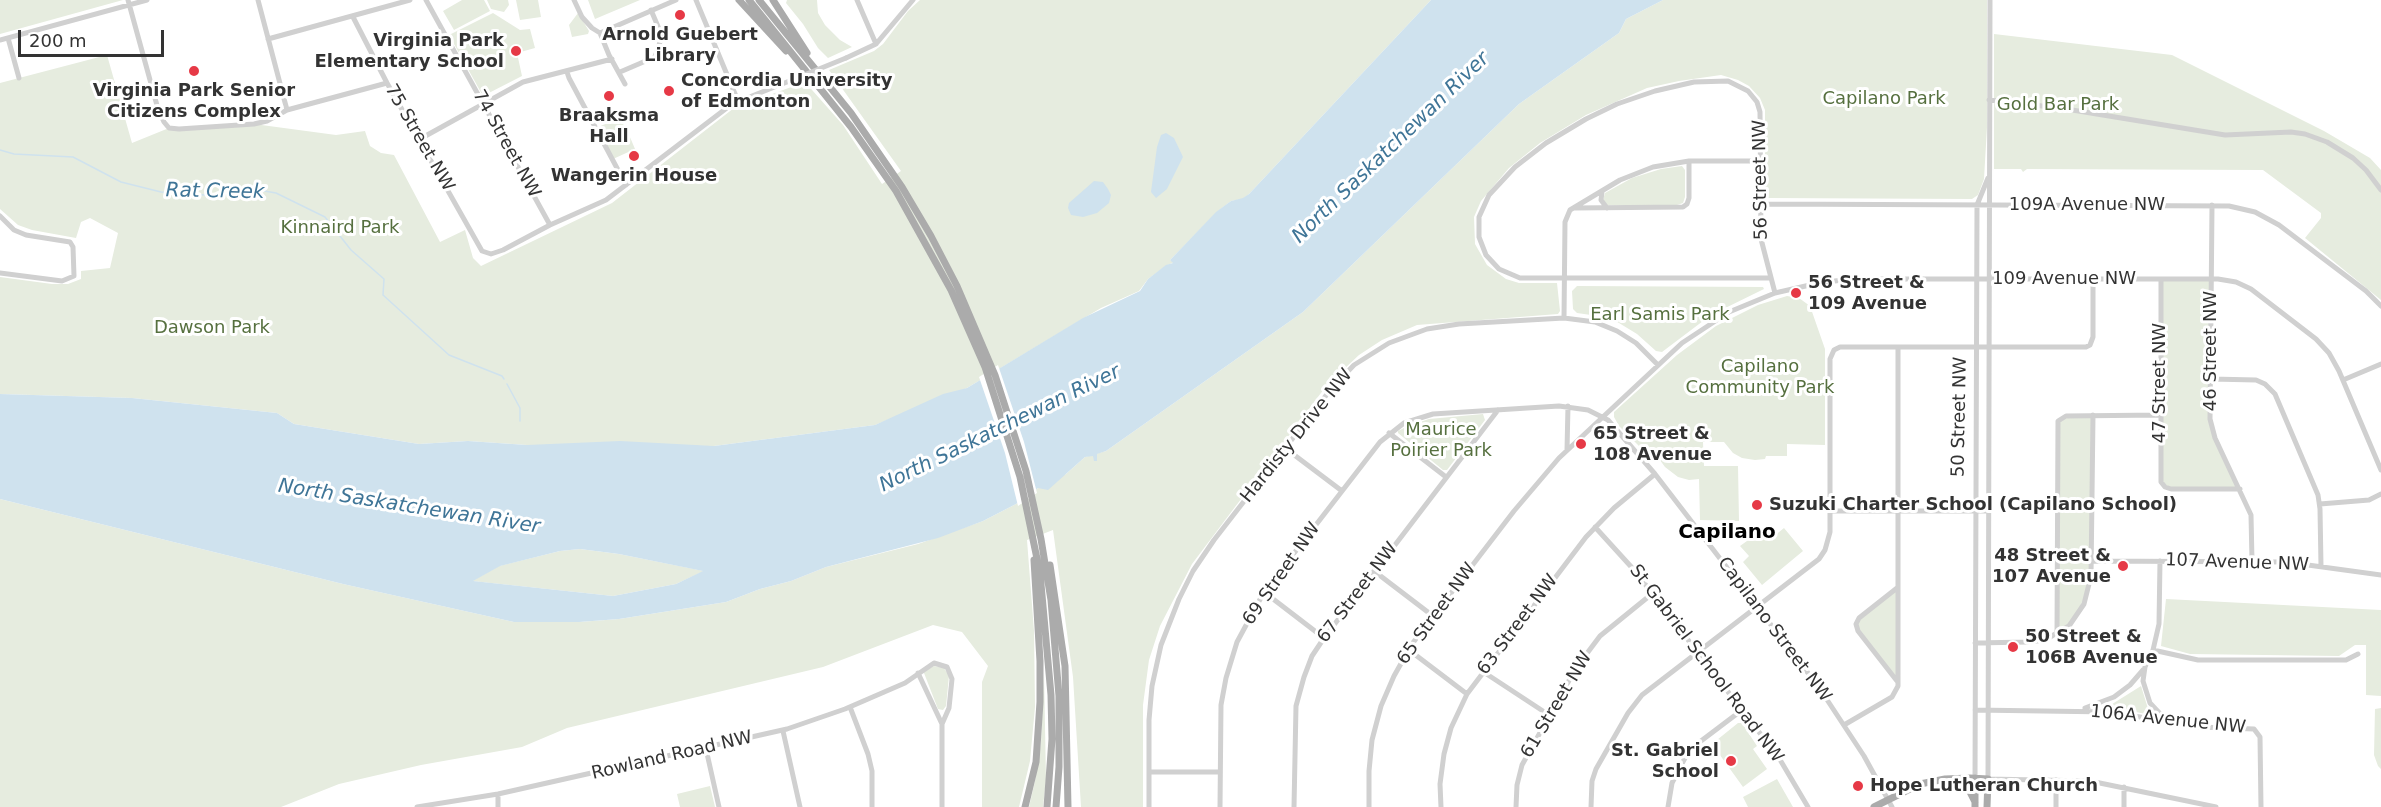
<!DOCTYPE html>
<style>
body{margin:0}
#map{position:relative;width:2381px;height:807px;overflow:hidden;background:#fff;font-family:"DejaVu Sans",sans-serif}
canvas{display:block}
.scale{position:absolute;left:18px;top:30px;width:146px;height:27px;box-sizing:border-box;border:3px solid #333;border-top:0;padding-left:8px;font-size:18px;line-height:21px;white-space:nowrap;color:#333;-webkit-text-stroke:4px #fff;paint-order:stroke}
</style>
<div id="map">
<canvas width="2381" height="807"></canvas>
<div class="scale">200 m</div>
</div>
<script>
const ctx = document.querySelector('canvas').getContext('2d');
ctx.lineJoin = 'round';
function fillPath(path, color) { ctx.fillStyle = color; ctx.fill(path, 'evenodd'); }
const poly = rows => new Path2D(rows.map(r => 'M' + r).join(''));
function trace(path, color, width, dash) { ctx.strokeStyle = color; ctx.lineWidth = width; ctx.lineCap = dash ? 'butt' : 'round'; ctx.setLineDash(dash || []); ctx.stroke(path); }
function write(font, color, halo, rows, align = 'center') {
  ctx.font = font + ' "DejaVu Sans",sans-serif'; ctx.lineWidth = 6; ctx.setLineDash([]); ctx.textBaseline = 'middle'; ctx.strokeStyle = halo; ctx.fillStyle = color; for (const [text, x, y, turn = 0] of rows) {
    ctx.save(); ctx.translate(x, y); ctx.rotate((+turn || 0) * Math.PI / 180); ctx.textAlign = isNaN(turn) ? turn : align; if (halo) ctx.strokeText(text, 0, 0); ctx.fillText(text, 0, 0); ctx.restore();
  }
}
const green = poly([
 [0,0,123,0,0,34],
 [462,0,484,0,490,11,454,30,443,11],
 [487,0,508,0,509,5,504,12,491,9],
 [516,0,538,0,541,17,520,20],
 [588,0,640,0,595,19],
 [787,0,817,0,818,13,825,25,840,40,852,47,828,58,818,48,803,24,786,3],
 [920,0,1431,0,1249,194,1243,199,1231,201,1217,212,1172,258,1170,260,1174,262,1166,266,1148,279,1139,291,1101,308,967,388,875,425,714,446,527,445,468,441,419,444,294,424,277,413,132,398,0,394,0,277,52,284,68,284,81,279,81,271,110,268,118,233,90,218,81,222,76,238,32,230,18,225,0,209,0,83,107,55,132,143,169,128,254,124,336,135,365,131,370,146,381,153,394,155,440,242,465,230,473,258,481,266,612,203,734,108,805,82,843,125,882,184,901,171,829,70,874,51,883,44,908,11],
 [1663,0,1987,0,1987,127,1984,179,1978,195,1972,199,1768,198,1765,194,1765,110,1760,98,1749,86,1738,80,1721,75,1679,81,1647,88,1586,115,1540,143,1509,168,1481,201,1474,217,1475,244,1487,265,1506,279,1519,283,1557,283,1560,311,1558,314,1417,325,1382,340,1359,355,1327,385,1192,564,1160,626,1149,660,1143,705,1143,807,1081,807,1073,677,1053,530,1027,540,1034,631,1035,707,1030,761,1019,807,982,807,982,682,988,666,962,632,933,625,823,667,567,728,522,747,421,765,339,784,281,807,0,807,0,499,343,584,514,622,579,622,619,619,726,602,760,589,791,581,826,567,918,544,983,521,1016,504,1038,488,1066,474,1085,457,1106,451,1303,312,1519,104,1619,33,1626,19],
 [493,13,520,30,530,29,535,48,517,53,522,76,483,96,449,35],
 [578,13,589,31,588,34,572,37,569,25],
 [1994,34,2172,55,2324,131,2370,158,2381,170,2381,300,2305,238,2321,218,2321,213,2263,170,2027,169,2023,172,2021,169,1994,169],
 [619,118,627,130,635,149,613,159,596,128],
 [1682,166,1685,170,1685,197,1683,203,1677,205,1607,205,1603,200,1605,193,1632,178,1661,169],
 [2161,279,2212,279,2211,424,2240,489,2171,489,2163,486],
 [1577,286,1763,287,1764,289,1711,315,1662,352,1656,351,1637,334,1619,323,1598,316,1577,313,1573,309,1572,291],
 [1787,296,1799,298,1810,306,1825,349,1825,445,1787,444,1787,456,1766,456,1765,459,1755,460,1742,458,1733,453,1724,442,1703,442,1704,466,1738,466,1739,521,1700,520,1699,479,1689,480,1678,477,1665,467,1657,456,1652,459,1619,426,1614,417,1614,412,1677,355,1716,326,1758,305],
 [1483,414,1485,420,1447,470,1443,470,1398,433,1398,431,1408,426,1429,419],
 [2093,415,2090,586,2073,621,2057,634,2059,419],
 [1765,528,1767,528,1773,537,1784,528,1803,551,1762,585,1743,562,1749,556,1740,546],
 [580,549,619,554,704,571,676,584,613,596,472,581,499,566,560,551],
 [1897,588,1898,683,1858,631,1857,622],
 [2166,599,2381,610,2381,696,2366,695,2366,645,2355,645,2339,656,2190,654,2161,646],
 [934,666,944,668,949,676,946,706,943,710,938,709,924,673,924,671],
 [1044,672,1046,780,1043,807,1029,807,1035,781,1041,742],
 [2141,686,2150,715,2109,706],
 [2381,708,2381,769,2378,766,2374,755,2375,709],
 [1738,723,1742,723,1757,746,1753,749,1767,769,1743,787,1712,744],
 [1777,779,1793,807,1748,807,1743,797],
 [710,786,715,807,680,807,677,794]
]);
const water = poly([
 [1431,0,1663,0,1626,19,1619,33,1519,104,1303,312,1106,451,1097,454,1097,461,1094,461,1093,456,1085,457,1048,490,1038,488,1016,504,983,521,938,538,826,567,791,581,760,589,726,602,619,619,579,622,514,622,343,584,0,499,0,394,132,398,277,413,294,424,419,444,468,441,527,445,620,441,714,446,875,425,943,394,967,388,1083,318,1140,291,1148,279,1166,265,1173,263,1170,260,1172,258,1216,212,1231,201,1243,198,1249,194],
 [580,549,619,554,703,571,676,584,613,596,473,581,500,566,560,551],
 [1166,133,1174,138,1183,157,1167,189,1156,198,1151,192,1157,147,1161,135],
 [1094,181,1103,182,1108,189,1111,195,1109,203,1097,213,1083,217,1071,215,1068,208,1069,203]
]);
const pier = poly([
 [998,365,1024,442,1037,493,1018,506,1005,453,979,377]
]);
const stream = poly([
 [0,150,14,154,73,157,121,182,161,192,220,196,247,188,276,193,325,217,351,250,384,279,383,295,449,355,502,376,504,379],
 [507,384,520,408,520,421]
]);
const minor = poly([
 [128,0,158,109,164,122,169,128,179,129,254,124,267,121,287,110,387,83],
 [258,0,287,110],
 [426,0,550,225],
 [574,0,582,17,592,28,600,33],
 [696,0,738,101],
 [857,0,876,44],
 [1990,0,1988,779,2090,781,2216,807],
 [353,17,387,83,482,251,491,254,503,250,550,225,606,200,732,104,782,84],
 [600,33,676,0],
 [600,33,609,55,625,84],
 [8,38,19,78],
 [268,39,410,0],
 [0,40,147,0],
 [846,58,876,44,913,0],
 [567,72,569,78,626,185],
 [620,72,655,57,662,36,651,10],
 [1989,100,2060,108,2225,135,2291,132,2305,134,2327,142,2353,158,2366,170,2381,190],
 [420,139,523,82,612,59],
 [1602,192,1601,200,1607,208],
 [1761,204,2229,206,2255,212,2279,225,2366,291,2381,306],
 [2212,205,2210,419,2215,438,2251,515,2252,561],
 [1574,208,1683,207,1687,204,1689,198,1689,161],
 [0,216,14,230,26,235,70,242,73,247,74,276,62,281,0,273],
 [1771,278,1520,278,1499,269,1486,255,1479,237,1479,217,1489,195,1515,167,1546,143,1586,119,1617,104,1655,91,1694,82,1728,81,1748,91,1757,102,1760,112,1761,239,1775,293],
 [2161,279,2161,482,2165,487,2171,489,2240,489],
 [1564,318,1565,222,1570,210,1620,180,1653,167,1689,161,1761,161],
 [2211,379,2256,380,2265,384,2275,394,2318,495,2320,509,2321,566],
 [2343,380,2381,364],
 [1389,433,1446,477],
 [1285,448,1342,491],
 [1567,450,1568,406],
 [2320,504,2369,500,2381,494],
 [1830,511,1989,511],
 [1595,527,1635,571,1779,758,1808,807],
 [2091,561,2286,562,2381,575],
 [2160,561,2159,624,2153,650,2145,667,2143,681,2150,703,2166,720],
 [1374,571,1433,616],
 [1264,592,1324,638],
 [2057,634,2058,421,2066,416,2160,415],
 [1975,643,2028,642,2045,640,2069,626,2084,604,2091,576,2093,415],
 [1409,650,1467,694],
 [2153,650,2198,660,2346,660,2358,654],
 [1482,671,1549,715],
 [918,673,942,724],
 [1897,681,1858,631,1856,624,1859,618,1897,588],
 [850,707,868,754,872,771,872,807],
 [2085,708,2114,697,2130,685,2143,670],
 [1975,710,2110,712,2200,727,2254,729,2260,737,2261,807],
 [1844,725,1892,697,1898,686,1898,348],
 [783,731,800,807],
 [706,749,719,807],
 [1149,772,1220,772],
 [1975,778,1977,205,1988,178],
 [417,807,498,794,787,729,845,709,905,683,934,663,947,667,952,679,949,708,942,724,942,807],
 [498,807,498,794],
 [1149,807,1149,720,1152,686,1161,645,1179,599,1193,571,1214,540,1331,389,1354,365,1389,343,1427,329,1459,324,1564,318,1595,322,1617,331,1636,343,1658,365],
 [1220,807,1221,705,1226,678,1237,642,1264,592,1380,442,1404,423,1433,414,1559,406,1588,410,1608,420,1655,474,1818,686,1864,756,1892,807],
 [1294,807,1296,706,1304,677,1312,656,1324,638,1498,410],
 [1369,807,1369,771,1372,740,1381,706,1394,676,1412,644,1514,511,1559,458,1682,343,1729,312,1775,293,1823,282,1857,279,2218,279,2236,282,2251,289,2316,339,2329,353,2339,371,2381,470],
 [1441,807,1440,784,1444,754,1451,728,1467,694,1586,537,1614,508,1655,474],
 [1516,807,1517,785,1522,765,1576,668,1600,636,1653,593],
 [1591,807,1592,781,1596,769,1628,713,1642,695,1819,559,1825,550,1830,532,1830,359,1834,350,1840,347,2086,347,2090,345,2093,337,2093,279],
 [1668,807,1672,783,1686,756,1697,744,1742,710],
 [2056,807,2056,780],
 [2124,807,2124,787]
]);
const major = poly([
 [739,0,786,51],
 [749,0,851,127,896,191,951,290,985,367,1020,477,1040,573,1051,695,1052,739,1047,807],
 [759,0,851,113,902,187,931,236,957,286,995,375,1026,471,1041,539,1051,600,1059,696,1059,767,1056,807],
 [773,0,807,53],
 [1050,565,1065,666,1068,807],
 [1975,778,1975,807],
 [1952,781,1968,788,1975,802],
 [1025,807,1036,762,1040,702,1040,661,1034,560],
 [1874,807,1920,784,1945,779,1970,778,1988,779,1987,807]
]);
const minorBridge = poly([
 [782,84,846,58]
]);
const markers = [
 [680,15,6,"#e63946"],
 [516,51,6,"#e63946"],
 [194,71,6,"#e63946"],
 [669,91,6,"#e63946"],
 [609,96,6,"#e63946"],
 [634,156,6,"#e63946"],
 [1796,293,6,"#e63946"],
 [1581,444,6,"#e63946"],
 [1757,505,6,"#e63946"],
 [2123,566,6,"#e63946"],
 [2013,647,6,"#e63946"],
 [1731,761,6,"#e63946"],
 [1858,786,6,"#e63946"]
];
const poiNames = [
 ["Arnold Guebert",680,35,"center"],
 ["Library",680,56,"center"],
 ["Virginia Park",504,41,"right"],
 ["Elementary School",504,62,"right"],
 ["Concordia University",681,81],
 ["of Edmonton",681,102],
 ["Virginia Park Senior",194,91,"center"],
 ["Citizens Complex",194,112,"center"],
 ["Braaksma",609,116,"center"],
 ["Hall",609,137,"center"],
 ["Wangerin House",634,176,"center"],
 ["56 Street &",1808,283],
 ["109 Avenue",1808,304],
 ["65 Street &",1593,434],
 ["108 Avenue",1593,455],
 ["Suzuki Charter School (Capilano School)",1769,505],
 ["48 Street &",2111,556,"right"],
 ["107 Avenue",2111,577,"right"],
 ["50 Street &",2025,637],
 ["106B Avenue",2025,658],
 ["St. Gabriel",1719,751,"right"],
 ["School",1719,772,"right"],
 ["Hope Lutheran Church",1870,786]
];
const parkNames = [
 ["Capilano Park",1884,99],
 ["Gold Bar Park",2058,105],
 ["Kinnaird Park",340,228],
 ["Earl Samis Park",1660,315],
 ["Dawson Park",212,328],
 ["Capilano",1760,367],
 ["Community Park",1760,388],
 ["Maurice",1441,430],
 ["Poirier Park",1441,451]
];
const streetNames = [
 ["75 Street NW",419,138,60],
 ["74 Street NW",506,144,61],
 ["56 Street NW",1761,180,-91],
 ["109A Avenue NW",2087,205],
 ["109 Avenue NW",2064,279],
 ["46 Street NW",2211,351,-90],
 ["47 Street NW",2160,383,-90],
 ["50 Street NW",1960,417,-89],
 ["Hardisty Drive NW",1297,436,-51],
 ["107 Avenue NW",2237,563,2],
 ["69 Street NW",1282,574,-55],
 ["67 Street NW",1358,593,-53],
 ["65 Street NW",1437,614,-54],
 ["63 Street NW",1518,625,-53],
 ["Capilano Street NW",1774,630,53],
 ["St Gabriel School Road NW",1706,664,53],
 ["61 Street NW",1557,705,-59],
 ["106A Avenue NW",2168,720,6],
 ["Rowland Road NW",672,756,-13]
];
const waterNames = [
 ["North Saskatchewan River",1391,148,-44],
 ["Rat Creek",215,192,1],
 ["North Saskatchewan River",1000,429,-26],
 ["North Saskatchewan River",409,507,9]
];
const neighbourhoodNames = [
 ["Capilano",1727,533]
];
fillPath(green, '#e6ecdf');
fillPath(water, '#cfe2ee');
fillPath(pier, '#fff');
trace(stream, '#cfe2ee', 1.5);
trace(minor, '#d0d0d0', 5);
trace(major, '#ababab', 7);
trace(minorBridge, '#d0d0d0', 5);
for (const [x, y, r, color] of markers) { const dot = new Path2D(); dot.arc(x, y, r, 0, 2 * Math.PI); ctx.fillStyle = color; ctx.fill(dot); trace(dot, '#fff', 2); }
write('bold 18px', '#333', '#fff', poiNames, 'left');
write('18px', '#56703f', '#fff', parkNames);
write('18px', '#333', '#fff', streetNames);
write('italic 20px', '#3f7597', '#fff', waterNames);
write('bold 20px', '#000', '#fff', neighbourhoodNames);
</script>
